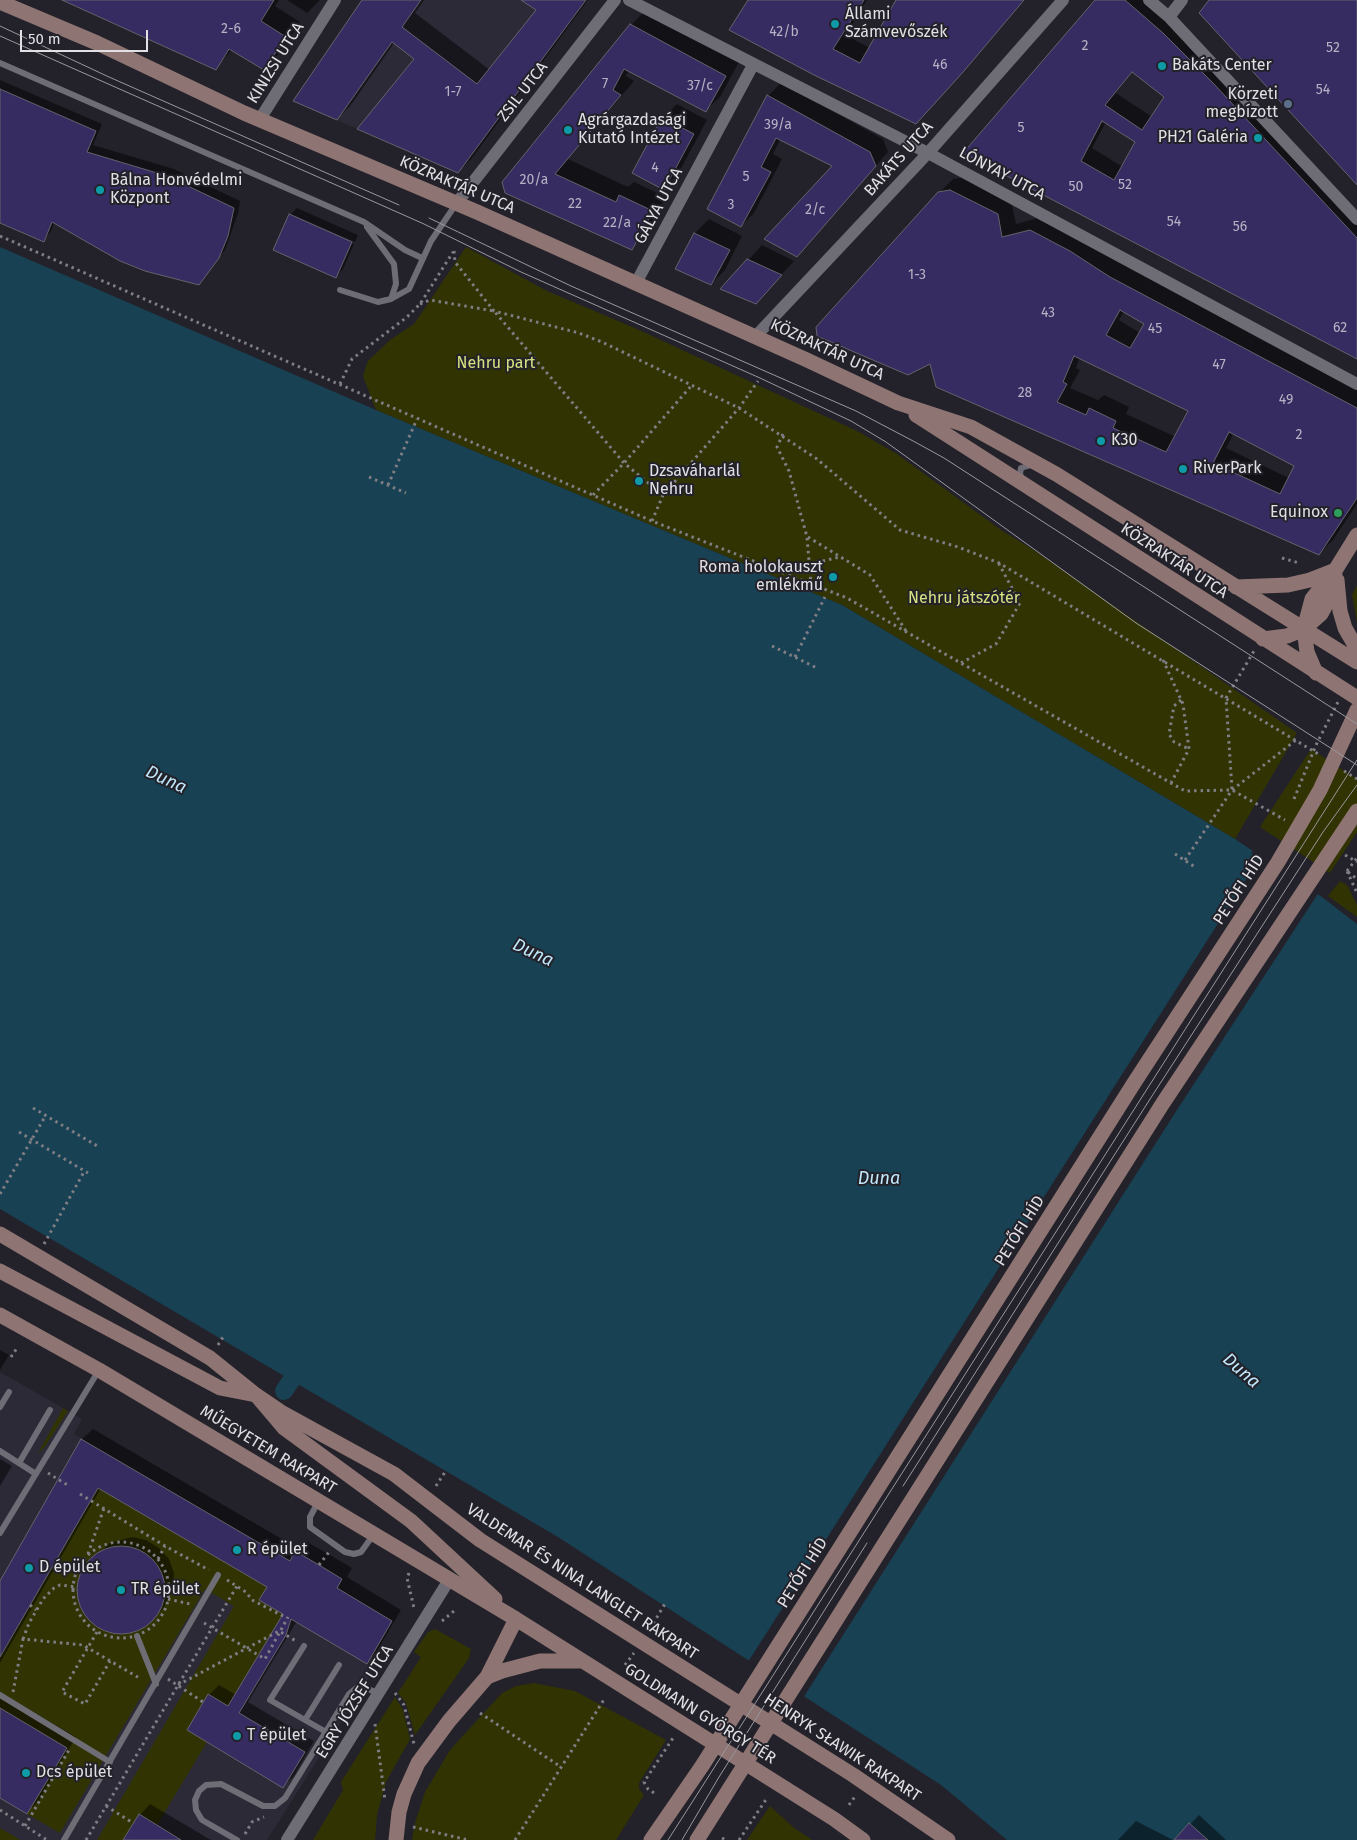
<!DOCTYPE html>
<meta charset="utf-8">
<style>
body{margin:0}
#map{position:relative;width:1357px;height:1840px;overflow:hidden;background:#23222a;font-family:"Fira Sans",sans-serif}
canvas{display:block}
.scale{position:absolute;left:20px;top:30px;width:128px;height:22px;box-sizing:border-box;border:2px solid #e1e0e5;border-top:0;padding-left:6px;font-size:15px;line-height:18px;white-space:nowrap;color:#e1e0e5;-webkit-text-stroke:4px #23222a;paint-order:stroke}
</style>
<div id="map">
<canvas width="1357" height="1840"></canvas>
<div class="scale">50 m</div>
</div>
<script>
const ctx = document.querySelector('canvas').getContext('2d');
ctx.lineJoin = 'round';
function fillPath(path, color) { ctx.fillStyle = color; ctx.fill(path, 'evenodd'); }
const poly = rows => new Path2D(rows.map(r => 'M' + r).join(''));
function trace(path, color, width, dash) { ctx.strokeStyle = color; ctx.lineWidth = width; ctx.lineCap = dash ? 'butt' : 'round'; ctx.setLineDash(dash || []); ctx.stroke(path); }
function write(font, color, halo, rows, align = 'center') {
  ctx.font = font + ' "Fira Sans",sans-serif'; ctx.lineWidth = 4; ctx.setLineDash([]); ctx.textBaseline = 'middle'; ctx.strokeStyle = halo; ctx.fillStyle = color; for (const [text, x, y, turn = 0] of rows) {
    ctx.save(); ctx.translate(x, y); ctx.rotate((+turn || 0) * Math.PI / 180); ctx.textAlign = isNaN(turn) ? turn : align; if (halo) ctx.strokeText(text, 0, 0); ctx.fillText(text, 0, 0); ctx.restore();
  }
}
const built = poly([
 [362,0,581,0,584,2,459,173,293,101],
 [0,1372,82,1419,74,1434,290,1561,295,1551,319,1565,342,1579,337,1589,392,1621,367,1664,375,1669,267,1840,0,1840]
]);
const green = poly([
 [466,247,547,291,637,329,764,388,857,431,897,454,1001,530,1032,549,1297,733,1235,839,842,605,376,410,363,376,368,361,390,340,414,324],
 [1357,585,1357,623,1352,595],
 [1311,749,1357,779,1357,832,1330,873,1260,827],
 [1340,881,1347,885,1357,905,1357,917,1328,896],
 [63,1408,68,1411,44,1448,38,1453],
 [98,1488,267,1587,259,1600,283,1614,228,1706,208,1695,187,1730,207,1742,157,1825,139,1815,123,1840,97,1840,234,1606,205,1589,60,1833,27,1814,66,1748,0,1708,0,1657],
 [121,1546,144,1552,155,1562,163,1576,165,1591,162,1606,154,1619,142,1629,120,1635,98,1628,86,1618,79,1605,76,1589,82,1567,93,1556,106,1548],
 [435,1629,471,1649,469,1658,415,1735,406,1703,398,1693,421,1657,414,1652,428,1632],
 [534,1683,575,1691,666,1740,639,1783,639,1789,644,1795,616,1840,412,1840,415,1823,425,1792,450,1750,502,1693,516,1686],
 [395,1697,403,1710,410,1739,386,1782,377,1815,375,1840,313,1840,343,1790,341,1782],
 [770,1806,793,1827,812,1840,747,1840],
 [0,1828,17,1838,20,1840,0,1840]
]);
const water = poly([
 [0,247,376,410,842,605,1235,839,1322,897,1357,924,1357,1840,1007,1840,941,1785,558,1537,0,1209]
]);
const pier = poly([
 [1255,849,1319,892,1175,1113,803,1698,748,1662,1259,859,1251,853]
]);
const shadow = poly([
 [65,0,279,0,275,6,300,22,279,54,264,68,232,50,215,68],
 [287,0,320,0,307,13],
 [363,0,424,0,415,13,490,70,538,9,524,0,588,0,472,158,458,172,416,59,394,43,351,105,337,119],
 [750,0,867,0,846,35,870,48,899,0,1024,0,929,109],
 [1097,0,1152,0,1357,214,1357,358,965,152],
 [1133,71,1166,97,1152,117,1116,93],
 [1106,122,1137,142,1123,167,1092,148],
 [645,11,739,62,720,97,706,110,629,70,626,76,634,81,568,159,628,187,634,182,666,197,645,234,631,248,506,192,631,25],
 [0,80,102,124,93,145,174,169,240,201,238,214,225,250,205,276,55,222,50,233,43,240,0,221],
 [781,83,883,139,888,152,797,255,834,166,781,138,773,154,782,159,754,213,741,226,768,96],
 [677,104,707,120,678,174,664,188,663,118],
 [965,177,1011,200,1016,224,1045,216,1357,387,1357,504,1333,540,1319,554,937,386,939,193,953,179],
 [1124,311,1146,324,1140,333,1119,320],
 [1080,357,1190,411,1176,437,1126,414,1129,407,1104,395,1098,400,1070,388,1080,370,1076,368],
 [1234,433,1296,466,1289,478,1226,448],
 [297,208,358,235,355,242,291,214,291,217,354,244,343,269,336,276,290,215],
 [709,219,742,236,725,270,711,284,677,268,695,233],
 [762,245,794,261,756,303,722,289],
 [0,1350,9,1355,0,1370],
 [93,1429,299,1549,307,1542,330,1555,352,1568,347,1577,401,1610,377,1651,367,1662,297,1621,248,1702,314,1741,294,1776,283,1786,209,1695,219,1685,236,1695,285,1614,269,1586,101,1488,0,1663,0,1583,82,1439],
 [0,1459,12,1466,0,1486],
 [132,1537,146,1540,159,1548,169,1559,174,1573,173,1588,163,1609,142,1628,120,1633,105,1631,92,1623,83,1611,78,1597,80,1575,88,1562,110,1543],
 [0,1692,76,1737,38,1802,27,1812,0,1797],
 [150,1804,211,1840,125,1840,140,1815],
 [1199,1815,1226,1840,1176,1840],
 [1136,1821,1173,1840,1118,1840]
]);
const canal = poly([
 [284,1391,305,1360]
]);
const building = poly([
 [62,0,274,0,261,21,286,37,264,70,229,49,216,70,62,0],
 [362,0,421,0,402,27,477,84,536,10,521,0,586,0,458,173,357,129,414,59,392,42,337,120,293,101,362,0],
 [748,0,864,0,833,49,860,63,896,0,1024,0,964,71,916,124,814,75,729,30,748,0],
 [1095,0,1125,0,1163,33,1213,83,1357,238,1357,359,963,153,1095,0],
 [1132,72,1164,97,1142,130,1105,105,1132,72],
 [1102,121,1135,142,1114,180,1081,161,1102,121],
 [1209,0,1357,0,1357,185,1199,13,1209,0],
 [630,24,726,76,706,112,624,69,613,90,621,95,555,174,616,202,619,195,653,211,632,250,505,193,502,182,630,24],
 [0,89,96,131,87,152,167,176,234,208,228,236,219,258,199,285,145,271,120,261,52,222,44,242,0,223,0,89],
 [767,95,870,152,876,166,797,257,764,239,832,166,776,138,761,167,771,172,741,227,707,209,767,95],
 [662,117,694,134,664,190,632,173,662,117],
 [950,190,998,214,1002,237,1030,230,1070,251,1110,277,1357,408,1357,498,1319,555,936,387,930,364,908,375,817,336,816,327,938,192,950,190],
 [1120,310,1144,324,1130,348,1106,335,1120,310],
 [1074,356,1188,411,1166,452,1113,428,1116,421,1089,408,1086,415,1057,402,1067,384,1063,382,1074,356],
 [1229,432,1294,466,1280,494,1213,463,1229,432],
 [289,214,352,242,336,278,273,250,289,214],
 [694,233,730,250,711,285,675,269,694,233],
 [747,259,782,275,756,304,720,289,747,259],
 [81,1439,290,1561,295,1551,319,1565,342,1579,337,1588,392,1621,367,1664,291,1619,286,1635,239,1713,305,1752,283,1788,187,1730,208,1694,228,1706,283,1614,259,1600,267,1587,98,1488,0,1657,0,1581,81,1439],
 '77 1590a44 44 0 1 1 88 0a44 44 0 1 1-88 0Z',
 [0,1708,67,1748,27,1814,0,1798,0,1708],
 [139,1814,181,1840,123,1840,139,1814],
 [1189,1823,1208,1840,1174,1840,1189,1823]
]);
const path = poly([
 [0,236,652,521,847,598,1185,791,1232,790,1285,820],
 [454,251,455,262,494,311,579,333,602,342,739,408,817,459,900,530,958,547,999,563,1320,755],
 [420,304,430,300,494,311,624,463,663,495],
 [340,384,352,359,407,317,420,304,453,252],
 [783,434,777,447,789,471,807,537,811,585],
 [369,477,406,493],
 [388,485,417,419],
 [593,495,624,463,692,385],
 [652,521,663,495,739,408,758,381],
 [808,537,870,575,906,631],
 [1282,558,1299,563],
 [810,564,840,557],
 [772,646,817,668],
 [795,657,825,597],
 [1163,660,1183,704,1189,749,1171,783],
 [961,663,996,644,1020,603,999,564],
 [1181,700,1174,706,1169,734,1174,742,1189,749],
 [1344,771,1357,779],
 [1232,789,1226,698,1254,651],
 [1294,799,1316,745,1338,702],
 [1175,854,1195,867],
 [1345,855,1357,862],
 [1185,860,1232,790,1296,740],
 [1347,871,1357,893],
 [1347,871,1357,858],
 [1348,872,1357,879],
 [33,1108,99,1147],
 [19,1132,88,1173],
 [0,1194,46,1115],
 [44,1244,85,1170],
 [218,1345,223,1337],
 [11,1357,17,1348],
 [48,1473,69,1486],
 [436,1486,445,1472],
 [80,1494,165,1546,209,1570],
 '73 1590a48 48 0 1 1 96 0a48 48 0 1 1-96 0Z',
 [88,1554,104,1508],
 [158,1559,165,1546],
 [319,1565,329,1552],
 [409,1573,407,1578,414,1608],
 [227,1580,246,1592,252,1600,287,1618],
 [168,1599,190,1604],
 [30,1605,36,1610],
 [442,1621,454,1611],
 [204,1623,265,1659,288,1617],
 [650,1629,666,1602],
 [97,1632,62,1692,85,1704,110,1661],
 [23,1639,29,1623,43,1599,54,1588,60,1585,76,1587],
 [625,1665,634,1653],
 [168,1679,203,1702],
 [178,1685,279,1631,296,1641],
 [13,1692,23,1639,83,1645,141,1679],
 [395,1693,404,1705,414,1744],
 [480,1713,561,1767],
 [375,1724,385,1800],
 [654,1793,648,1789,644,1782,673,1738],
 [849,1805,856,1795],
 [106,1806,133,1823],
 [0,1810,47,1840],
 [25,1826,69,1750],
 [413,1827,468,1840],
 [245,1834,252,1822,264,1817],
 [722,1838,726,1840],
 [86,1840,237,1586],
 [515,1840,605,1698],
 [739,1840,767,1798]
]);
const lane = poly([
 [0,63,364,222,405,250,422,258],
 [367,227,394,264,396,284,391,299],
 [340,290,378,302,391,299,409,289,431,241,456,204],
 [1022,479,1020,474,1021,468,1031,465],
 [0,1407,9,1392],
 [0,1451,36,1474],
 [19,1463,50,1410],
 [318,1502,310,1517,310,1527,345,1552,354,1554,361,1552,374,1534],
 [0,1533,99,1370],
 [137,1636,156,1684],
 [304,1646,270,1700,326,1732],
 [0,1695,110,1762],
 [305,1720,339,1665],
 [64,1840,218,1575],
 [237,1840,202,1820,196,1810,195,1800,199,1791,206,1785,221,1784,263,1806,275,1806,285,1798,349,1694,360,1685,379,1694]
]);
const street = poly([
 [629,0,928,153,1357,384],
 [1149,0,1169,17,1357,219],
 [1169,17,1182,0],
 [260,119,335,0],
 [456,204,615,0],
 [636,283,753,65],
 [755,337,928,153,1063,0],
 [287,1840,449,1580]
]);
const secondary = poly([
 [0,2,97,43,244,113,477,212,807,360,898,403,971,427,1056,474,1357,662],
 [916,415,1357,698],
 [1337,580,1340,611,1345,628,1357,649],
 [1236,587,1288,585,1310,580,1333,571],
 [1263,639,1287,636,1304,629,1321,614,1327,603,1335,575],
 [1316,673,1307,652,1304,629,1312,599,1336,569,1357,535],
 [0,1234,210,1358,256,1395,281,1412,394,1474,480,1540,853,1775,948,1840],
 [0,1271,220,1388,256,1395,284,1428,411,1521,495,1599],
 [0,1315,99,1370,516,1619,834,1819,863,1840],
 [487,1677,502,1671,540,1661,580,1661],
 [396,1840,399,1812,404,1794,418,1763,449,1721,487,1677,516,1619],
 [651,1840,702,1766,1134,1083,1278,862,1320,790,1357,710],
 [697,1840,1163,1103,1357,811]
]);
const tram = poly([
 [0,26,109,77,399,205],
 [0,36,424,224,521,272,760,378,851,421,886,442,1136,623,1357,765],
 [429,218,571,286,856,411,915,442,944,458,1357,724],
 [903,1486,1152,1096,1323,832,1357,785],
 [668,1840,1357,760],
 [682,1840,719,1777,867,1543]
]);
const markers = [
 [835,24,5,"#0f9aa8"],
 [1162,66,5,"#0f9aa8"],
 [1288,104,5,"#5c6f8a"],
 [568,130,5,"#0f9aa8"],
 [1258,138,5,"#0f9aa8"],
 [100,190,5,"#0f9aa8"],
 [1101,441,5,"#0f9aa8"],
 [1183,469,5,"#0f9aa8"],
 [639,481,5,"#0f9aa8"],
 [1338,513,5,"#2e9e5b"],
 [833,577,5,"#0f9aa8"],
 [237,1550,5,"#0f9aa8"],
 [29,1568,5,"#0f9aa8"],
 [121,1590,5,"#0f9aa8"],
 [237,1736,5,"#0f9aa8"],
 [26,1773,5,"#0f9aa8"]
];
const numberNames = [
 ["2-6",231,29],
 ["42/b",784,32],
 ["2",1085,46],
 ["52",1333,48],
 ["46",940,65],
 ["7",605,84],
 ["37/c",700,86],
 ["54",1323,90],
 ["1-7",453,92],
 ["39/a",778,125],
 ["5",1021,128],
 ["4",655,168],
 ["5",746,177],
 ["20/a",534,180],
 ["52",1125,185],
 ["50",1076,187],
 ["22",575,204],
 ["3",731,205],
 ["2/c",815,210],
 ["54",1174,222],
 ["22/a",617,223],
 ["56",1240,227],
 ["1-3",917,275],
 ["43",1048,313],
 ["62",1340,328],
 ["45",1155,329],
 ["47",1219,365],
 ["28",1025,393],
 ["49",1286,400],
 ["2",1299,435]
];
const poiNames = [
 ["Állami",845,15],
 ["Számvevőszék",845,33],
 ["Bakáts Center",1172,66],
 ["Körzeti",1278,95,"right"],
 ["megbízott",1278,113,"right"],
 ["Agrárgazdasági",578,121],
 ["Kutató Intézet",578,139],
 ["PH21 Galéria",1248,138,"right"],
 ["Bálna Honvédelmi",110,181],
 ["Központ",110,199],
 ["K30",1111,441],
 ["RiverPark",1193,469],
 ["Dzsaváharlál",649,472],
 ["Nehru",649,490],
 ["Equinox",1328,513,"right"],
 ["Roma holokauszt",823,568,"right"],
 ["emlékmű",823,586,"right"],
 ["R épület",247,1550],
 ["D épület",39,1568],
 ["TR épület",131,1590],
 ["T épület",247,1736],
 ["Dcs épület",36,1773]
];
const streetNames = [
 ["KINIZSI UTCA",276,63,-58],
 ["ZSIL UTCA",523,92,-52],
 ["BAKÁTS UTCA",899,159,-48],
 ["LÓNYAY UTCA",1002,174,28],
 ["KÖZRAKTÁR UTCA",457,185,23],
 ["GÁLYA UTCA",659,206,-62],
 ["KÖZRAKTÁR UTCA",827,350,25],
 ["KÖZRAKTÁR UTCA",1174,561,33],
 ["PETŐFI HÍD",1239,890,-57],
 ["PETŐFI HÍD",1020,1231,-58],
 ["MŰEGYETEM RAKPART",268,1450,31],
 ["PETŐFI HÍD",803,1573,-58],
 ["VALDEMAR ÉS NINA LANGLET RAKPART",582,1582,33],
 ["EGRY JÓZSEF UTCA",355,1702,-58],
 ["GOLDMANN GYÖRGY TÉR",700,1714,32],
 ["HENRYK SŁAWIK RAKPART",842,1748,33]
];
const parkNames = [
 ["Nehru part",496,364],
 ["Nehru játszótér",964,599]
];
const waterNames = [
 ["Duna",166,780,25],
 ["Duna",533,953,25],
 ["Duna",879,1179],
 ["Duna",1241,1371,41]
];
fillPath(built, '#2c2a37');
fillPath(green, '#313402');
fillPath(water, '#184153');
fillPath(pier, '#23222a');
fillPath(shadow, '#0007');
trace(canal, '#184153', 18);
fillPath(building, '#372c62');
trace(building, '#64636b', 1);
trace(path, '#7f7e84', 3, [2.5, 4]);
trace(lane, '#6e6d76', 6);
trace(street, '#6e6d76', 12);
trace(secondary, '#8e7472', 15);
trace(tram, '#99989f', 1);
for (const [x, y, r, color] of markers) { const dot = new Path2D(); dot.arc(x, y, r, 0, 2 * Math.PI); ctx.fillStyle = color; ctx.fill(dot); trace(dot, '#23222a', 2); }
write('14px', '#b6b3c4', null, numberNames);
write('16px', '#e1e0e5', '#23222a', poiNames, 'left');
write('16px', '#e1e0e5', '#23222a', streetNames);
write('16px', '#d9e280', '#23222a', parkNames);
write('italic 18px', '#c1e8fc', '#23222a', waterNames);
</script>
